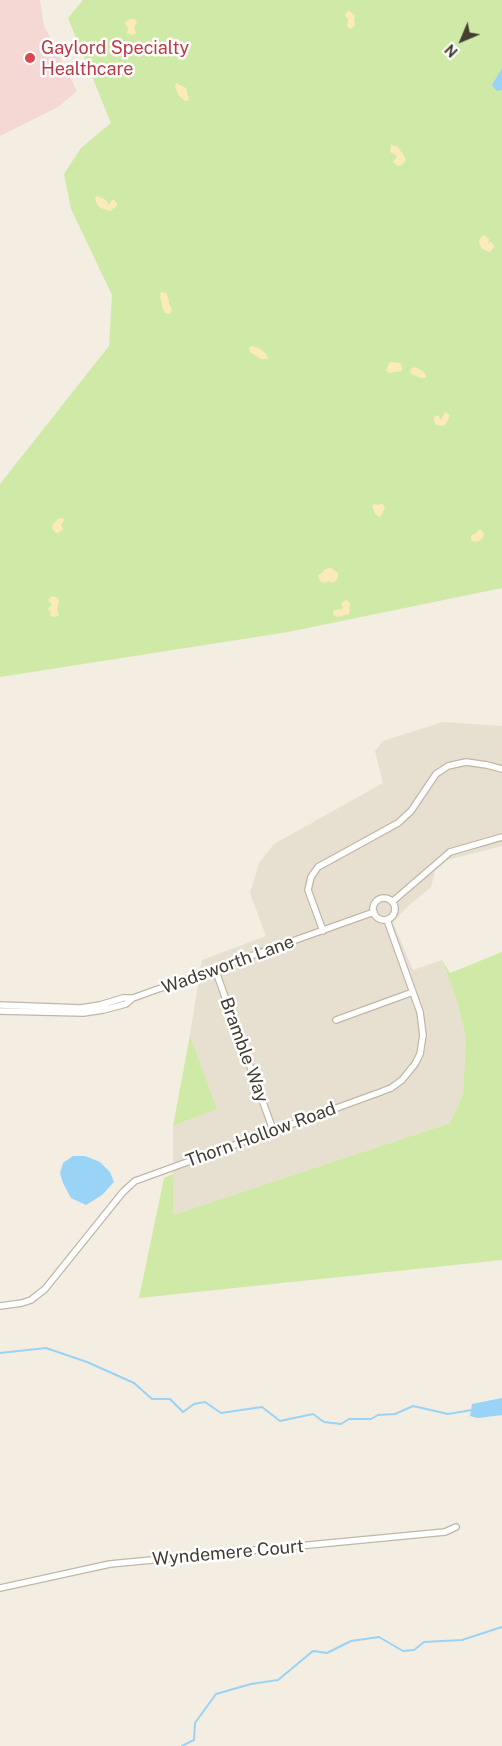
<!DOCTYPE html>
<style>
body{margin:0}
#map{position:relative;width:502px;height:1746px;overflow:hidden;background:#f3ede2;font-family:"Public Sans",sans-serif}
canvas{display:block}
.north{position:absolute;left:437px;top:15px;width:50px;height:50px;-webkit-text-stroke:4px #fff;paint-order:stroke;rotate:225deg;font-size:14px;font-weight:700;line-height:20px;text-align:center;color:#443d32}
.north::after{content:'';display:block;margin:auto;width:18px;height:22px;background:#443d32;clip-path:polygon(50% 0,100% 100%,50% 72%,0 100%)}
</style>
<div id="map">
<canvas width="502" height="1746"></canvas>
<div class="north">N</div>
</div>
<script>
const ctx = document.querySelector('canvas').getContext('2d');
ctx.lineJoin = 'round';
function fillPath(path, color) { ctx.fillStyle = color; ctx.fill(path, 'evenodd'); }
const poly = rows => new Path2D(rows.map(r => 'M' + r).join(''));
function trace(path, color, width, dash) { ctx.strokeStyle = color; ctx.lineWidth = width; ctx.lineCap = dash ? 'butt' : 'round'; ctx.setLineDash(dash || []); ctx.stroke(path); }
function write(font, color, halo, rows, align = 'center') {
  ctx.font = font + ' "Public Sans",sans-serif'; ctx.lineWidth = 5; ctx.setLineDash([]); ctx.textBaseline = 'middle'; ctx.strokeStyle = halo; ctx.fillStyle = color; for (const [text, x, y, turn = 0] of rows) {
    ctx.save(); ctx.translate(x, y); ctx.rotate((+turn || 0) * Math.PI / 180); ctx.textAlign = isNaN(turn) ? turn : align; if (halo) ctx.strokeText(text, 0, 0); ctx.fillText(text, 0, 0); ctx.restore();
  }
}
const residential = poly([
 [443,722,502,726,502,846,447,860,435,871,431,887,406,908,393,923,413,970,442,960,457,1001,466,1039,463,1094,450,1123,173,1215,173,1126,217,1109,190,1035,202,960,266,936,250,893,259,863,274,844,383,783,375,751,383,741]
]);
const medical = poly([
 [0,0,40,0,44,26,77,91,58,107,0,136]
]);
const green = poly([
 [83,0,502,0,502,588,288,632,0,677,0,484,109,346,112,295,71,209,64,174,81,148,111,123,68,18],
 [502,952,502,1260,139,1298,164,1178,173,1174,173,1215,450,1123,463,1094,466,1039,457,1001,442,960,450,973],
 [190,1035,217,1109,173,1126]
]);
const sand = poly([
 [349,11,355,15,354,20,355,25,351,29,347,27,348,19,345,16,346,13],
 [131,19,135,19,137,22,134,27,136,33,132,35,127,33,128,28,125,24,126,21],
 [176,83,186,88,189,100,185,101,179,96,175,87],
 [391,145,397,146,403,154,406,160,402,165,398,166,393,162,397,156,390,152],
 [97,196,106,200,109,205,112,200,114,200,117,203,117,206,110,211,101,208,97,205,95,198],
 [484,235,489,239,488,243,491,242,494,245,494,247,490,252,482,249,479,243,480,238],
 [161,292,166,293,169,300,169,304,172,309,170,314,165,313,162,307,162,303,160,297],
 [251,346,259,348,266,354,268,359,261,359,250,352,249,348],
 [390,362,400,363,402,366,402,371,388,373,386,370],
 [415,367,423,371,426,375,426,378,421,378,410,373,411,369],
 [445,412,450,415,446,424,443,426,436,425,434,421,434,417,438,415,441,420],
 [382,503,385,508,380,517,375,514,372,506,375,504,379,505],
 [61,518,65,519,61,525,63,529,60,532,56,533,53,530,52,526,58,519],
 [480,529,484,533,483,538,479,541,474,542,471,540,471,536,476,533],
 [331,568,338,573,338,577,336,581,332,583,329,581,325,583,320,581,318,575,323,572,325,569],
 [52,596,58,598,59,602,57,609,59,615,55,617,50,616,51,612,47,609,52,605,48,600],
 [346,600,350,603,349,614,338,617,333,615,333,611,335,610,343,609,341,603]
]);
const water = poly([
 [502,68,502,90,497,91,493,87,492,85],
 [73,1156,85,1156,100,1162,110,1172,114,1182,102,1195,86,1205,71,1198,63,1183,60,1173,63,1163],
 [502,1398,502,1415,478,1418,470,1416,472,1404]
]);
const stream = poly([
 [0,1353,46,1348,87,1362,134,1383,152,1399,170,1399,183,1412,194,1404,205,1402,221,1413,262,1407,280,1421,313,1414,324,1422,341,1424,349,1419,371,1419,378,1415,395,1414,413,1406,448,1414,472,1410],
 [182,1746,194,1740,195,1723,216,1694,251,1684,278,1680,313,1651,327,1653,351,1641,379,1637,403,1651,414,1650,424,1642,462,1640,502,1627]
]);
const street = poly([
 '373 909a11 11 0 1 1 22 0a11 11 0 1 1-22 0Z',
 [392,902,450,852,502,837],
 [323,931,308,890,311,877,318,867,398,823,411,811,436,774,448,766,466,762,487,765,502,769],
 [215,969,273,1130],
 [0,1005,81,1008,100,1005,123,998,133,998],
 [0,1011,83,1013,103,1010,126,1004,133,998,374,912],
 [336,1020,413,992],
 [0,1306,22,1303,31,1300,45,1289,123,1192,135,1181,378,1093,391,1088,402,1080,415,1064,420,1054,423,1035,420,1012,387,920],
 [0,1588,110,1564,445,1532,456,1527]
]);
const markers = [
 [30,58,6,"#e0444e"]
];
const healthNames = [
 ["Gaylord Specialty",41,48],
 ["Healthcare",41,69]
];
const streetNames = [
 ["Wadsworth Lane",228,965,-20],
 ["Bramble Way",244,1050,70],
 ["Thorn Hollow Road",261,1135,-20],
 ["Wyndemere Court",228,1553,-5]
];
fillPath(residential, '#e7dfd0');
fillPath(medical, '#f5d7d4');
fillPath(green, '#cfeaa7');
fillPath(sand, '#fbeaba');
fillPath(water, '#99d3f5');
trace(stream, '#99d3f5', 2);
trace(street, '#c1b7a7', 8);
trace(street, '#fff', 5.5);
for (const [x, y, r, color] of markers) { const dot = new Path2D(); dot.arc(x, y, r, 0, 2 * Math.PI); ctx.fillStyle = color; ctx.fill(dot); trace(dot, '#fff', 2); }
write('18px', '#be3a42', '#fff', healthNames, 'left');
write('18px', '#443d32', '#fff', streetNames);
</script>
